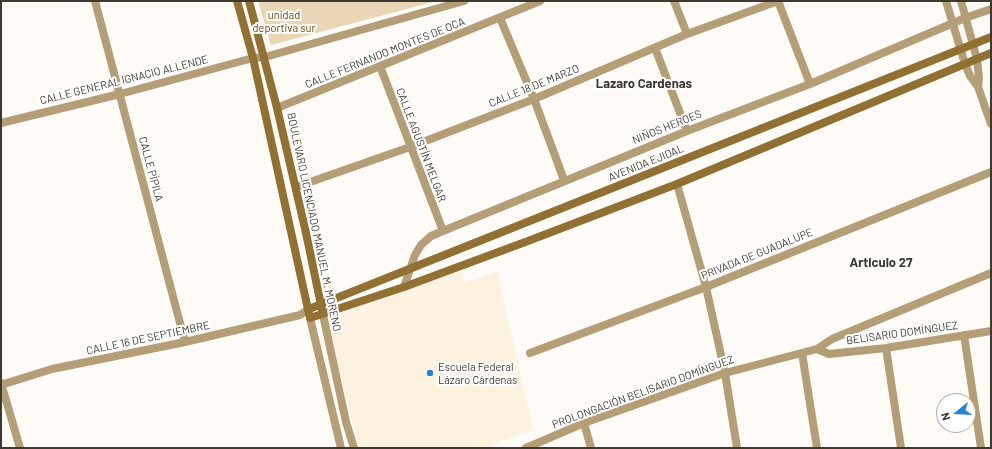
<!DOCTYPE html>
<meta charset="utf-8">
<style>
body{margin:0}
#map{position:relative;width:992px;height:449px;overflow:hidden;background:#fefbf6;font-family:Barlow,sans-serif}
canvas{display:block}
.frame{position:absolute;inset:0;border:2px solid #3e392f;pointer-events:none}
.north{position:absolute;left:936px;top:393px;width:40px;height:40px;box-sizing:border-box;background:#fff;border:1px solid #b2b0ac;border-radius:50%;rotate:252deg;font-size:11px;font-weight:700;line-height:16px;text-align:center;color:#3e392f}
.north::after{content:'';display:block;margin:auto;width:14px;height:18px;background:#2484d0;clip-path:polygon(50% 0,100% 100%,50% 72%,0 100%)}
</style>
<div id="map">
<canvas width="992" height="449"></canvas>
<div class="frame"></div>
<div class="north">N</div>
</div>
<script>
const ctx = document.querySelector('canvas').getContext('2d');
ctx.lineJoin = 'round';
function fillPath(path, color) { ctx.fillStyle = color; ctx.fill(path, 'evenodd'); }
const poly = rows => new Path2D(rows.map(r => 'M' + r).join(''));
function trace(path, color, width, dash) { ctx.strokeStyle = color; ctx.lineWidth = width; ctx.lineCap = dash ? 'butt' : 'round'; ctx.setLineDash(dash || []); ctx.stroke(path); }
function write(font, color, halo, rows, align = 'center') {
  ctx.font = font + ' Barlow,sans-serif'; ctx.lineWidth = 4; ctx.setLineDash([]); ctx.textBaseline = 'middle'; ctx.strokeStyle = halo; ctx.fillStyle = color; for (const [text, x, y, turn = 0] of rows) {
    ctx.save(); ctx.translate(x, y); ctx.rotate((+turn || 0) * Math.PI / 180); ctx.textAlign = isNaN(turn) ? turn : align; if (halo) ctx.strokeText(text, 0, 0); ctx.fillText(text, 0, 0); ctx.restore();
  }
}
const built = poly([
 [461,271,464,283,497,272,533,429,486,448,359,448,325,317]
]);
const green = poly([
 [258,1,437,1,271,45]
]);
const service = poly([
 [965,18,991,9]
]);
const minor = poly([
 [95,1,185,342],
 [674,1,687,34],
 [778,1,810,84],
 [500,18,534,99,564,180],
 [655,48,687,131],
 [977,59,979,78,978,87],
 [965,64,970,76,978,87,991,124],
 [380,66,443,231],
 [277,108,540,1],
 [1,123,120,94,253,58,265,57,464,1],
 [677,184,706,287,725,373,737,448],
 [296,187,410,147,534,99,687,34,778,1],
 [404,287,415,255,421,245,431,236,443,231,687,131,810,84,965,18],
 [964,335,981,448],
 [886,348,901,448],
 [817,349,829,354,886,348,991,331],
 [530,353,706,287,991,172],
 [802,353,817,448],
 [1,383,20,448],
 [1,385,52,369,185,342,300,315,309,309],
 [584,423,591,448],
 [526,448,584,423,725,373,817,349,832,339,991,273]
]);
const tertiary = poly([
 [946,1,965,64],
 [961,1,977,59],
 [309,314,341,448],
 [323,315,346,422,354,448]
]);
const secondary = poly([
 [237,1,253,58,309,314],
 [249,1,277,108,306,233,322,310],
 [309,309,991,37],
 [310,318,404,287,528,241,677,184,991,53]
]);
const markers = [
 [430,373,4,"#2484d0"]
];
const parkNames = [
 ["unidad",284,15],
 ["deportiva sur",284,28]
];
const streetNames = [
 ["CALLE FERNANDO MONTES DE OCA",385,53,-22],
 ["CALLE GENERAL IGNACIO ALLENDE",124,80,-14],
 ["CALLE 18 DE MARZO",534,86,-22],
 ["NIÑOS HEROES",667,127,-22],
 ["CALLE AGUSTÍN MELGAR",421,145,69],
 ["AVENIDA EJIDAL",646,163,-22],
 ["CALLE PÍPILA",151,169,75],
 ["BOULEVARD LICENCIADO MANUEL M. MORENO",314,222,78],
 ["PRIVADA DE GUADALUPE",757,254,-22],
 ["BELISARIO DOMÍNGUEZ",902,333,-8],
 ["CALLE 16 DE SEPTIEMBRE",148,338,-12],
 ["PROLONGACIÓN BELISARIO DOMÍNGUEZ",643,392,-20]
];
const poiNames = [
 ["Escuela Federal",438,367],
 ["Lázaro Cárdenas",438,380]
];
const quarterNames = [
 ["Lazaro Cardenas",644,84],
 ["Articulo 27",881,263]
];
fillPath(built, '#fdf2e0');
fillPath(green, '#e9d6b7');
trace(service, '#b49e78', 8);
trace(minor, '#b49e78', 8);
trace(tertiary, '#b49e78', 8);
trace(secondary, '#917034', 8);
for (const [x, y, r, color] of markers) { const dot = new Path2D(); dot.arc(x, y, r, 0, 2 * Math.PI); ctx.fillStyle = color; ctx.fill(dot); trace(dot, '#fff', 1.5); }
write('11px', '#61460c', '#fff', parkNames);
write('11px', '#3e392f', '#fff', streetNames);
write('11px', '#3e392f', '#fff', poiNames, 'left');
write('bold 13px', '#3e392f', '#fff', quarterNames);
</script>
